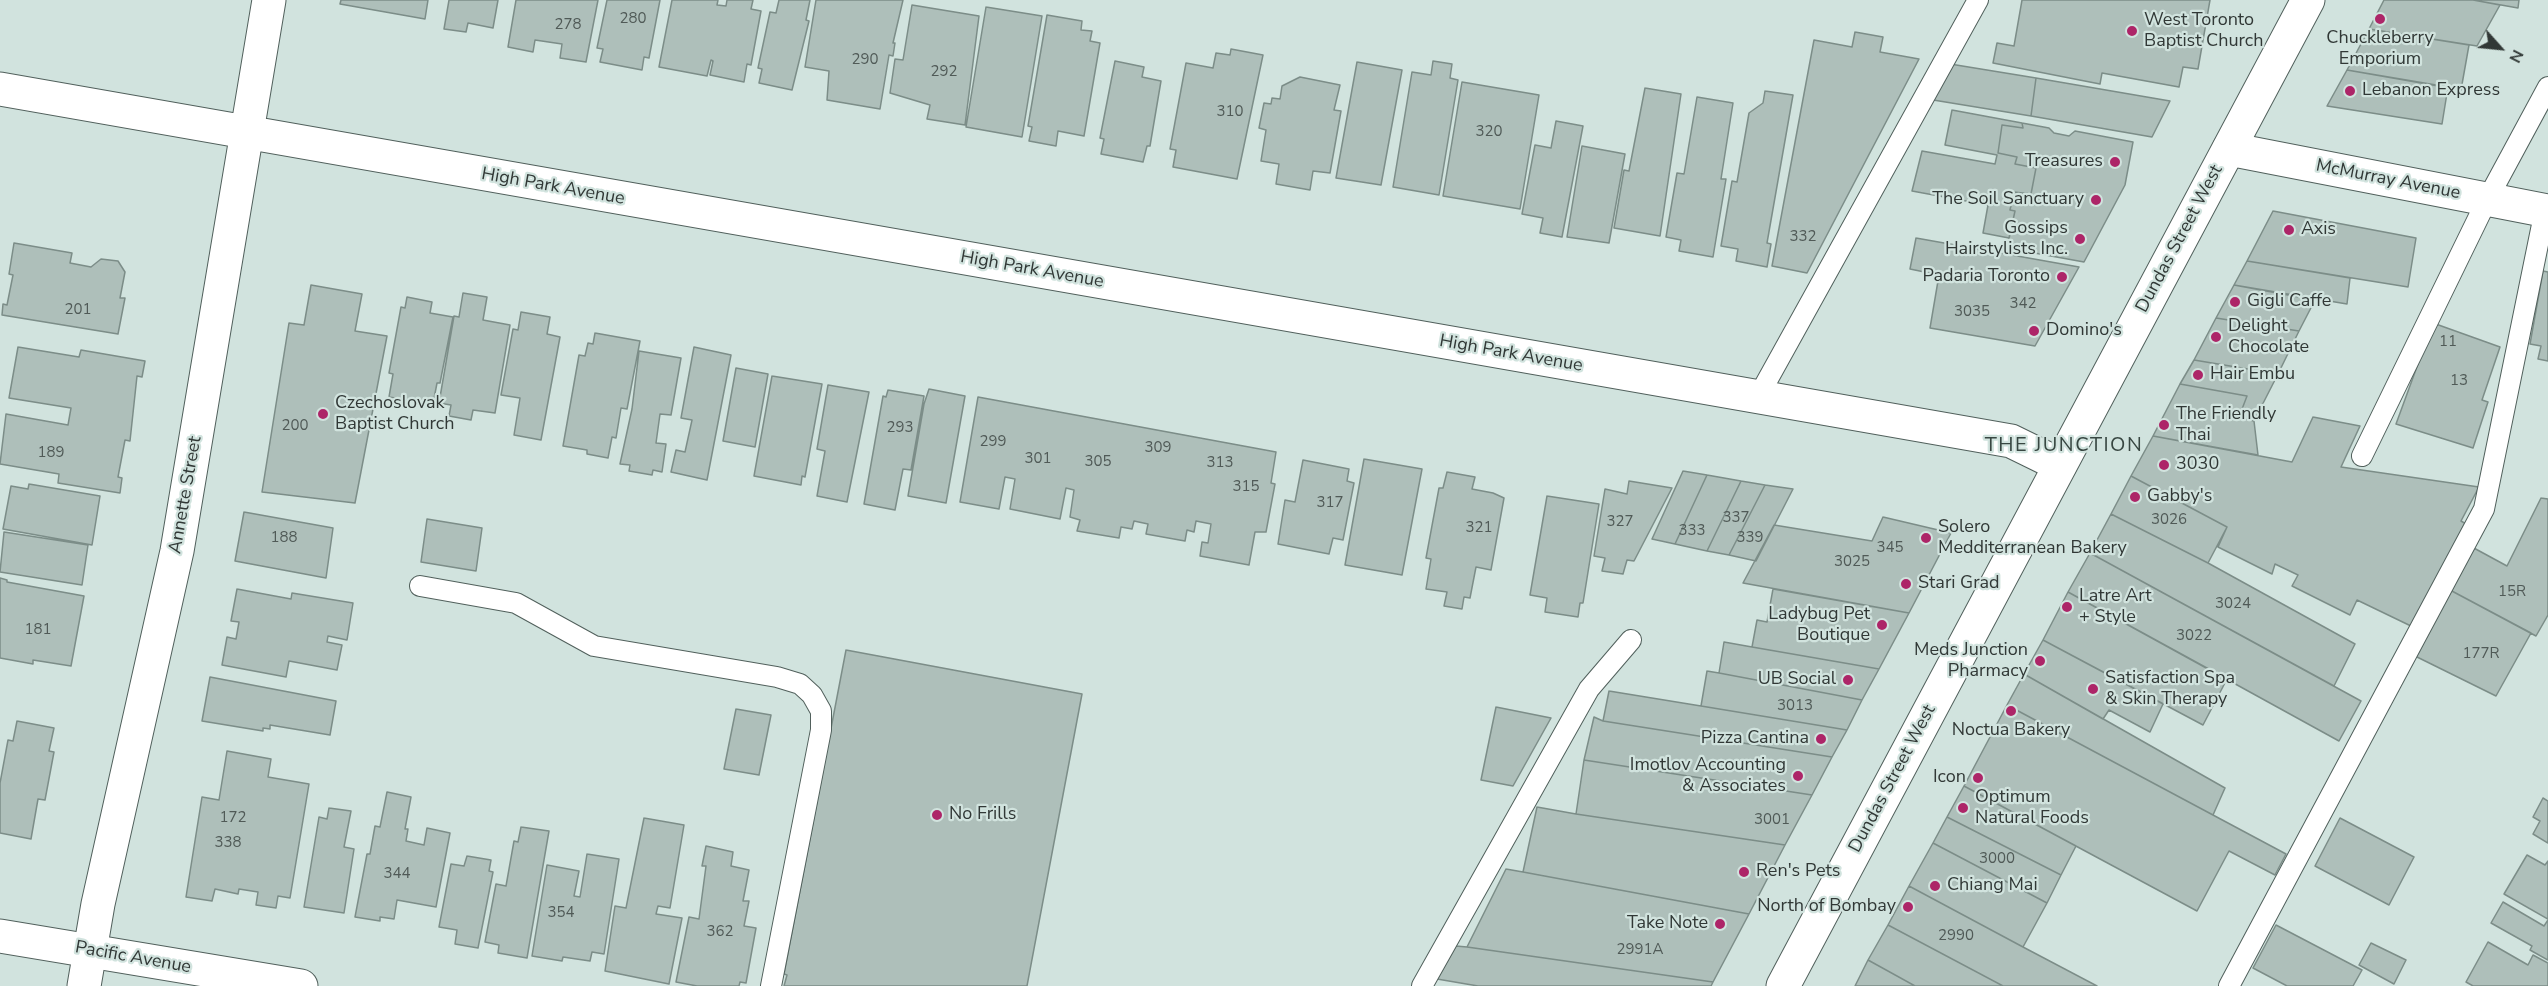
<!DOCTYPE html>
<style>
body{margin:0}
#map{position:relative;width:2548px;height:986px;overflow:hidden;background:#d1e3de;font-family:"Nunito Sans",sans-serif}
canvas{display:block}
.north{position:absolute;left:2470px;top:18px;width:60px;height:60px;-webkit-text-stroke:4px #d1e3de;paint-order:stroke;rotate:117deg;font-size:16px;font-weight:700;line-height:24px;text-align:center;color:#313836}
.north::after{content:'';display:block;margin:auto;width:21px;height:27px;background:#313836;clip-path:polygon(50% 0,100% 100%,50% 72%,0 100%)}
</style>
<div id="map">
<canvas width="2548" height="986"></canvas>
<div class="north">N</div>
</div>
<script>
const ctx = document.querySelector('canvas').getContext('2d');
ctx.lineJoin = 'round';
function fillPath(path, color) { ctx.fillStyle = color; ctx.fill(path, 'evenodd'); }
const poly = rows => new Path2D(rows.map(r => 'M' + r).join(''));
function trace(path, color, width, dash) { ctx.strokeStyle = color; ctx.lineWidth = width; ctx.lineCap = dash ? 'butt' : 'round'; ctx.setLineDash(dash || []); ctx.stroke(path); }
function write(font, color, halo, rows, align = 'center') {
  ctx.font = font + ' "Nunito Sans",sans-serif'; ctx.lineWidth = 4.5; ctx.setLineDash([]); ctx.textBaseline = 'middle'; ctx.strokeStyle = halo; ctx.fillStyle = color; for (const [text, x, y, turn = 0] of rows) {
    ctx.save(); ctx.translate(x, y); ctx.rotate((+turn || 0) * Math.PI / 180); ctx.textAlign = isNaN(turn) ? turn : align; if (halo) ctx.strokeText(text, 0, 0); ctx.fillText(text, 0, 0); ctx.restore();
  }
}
const building = poly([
 [341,0,428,0,425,19,340,4,341,0],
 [449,0,498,0,493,28,468,23,466,32,444,29,449,0],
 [516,0,598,0,586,62,560,58,562,44,535,40,533,52,508,47,516,0],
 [607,0,660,0,649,58,644,57,642,70,600,62,603,49,597,48,607,0],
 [672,0,718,0,717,5,726,6,727,0,753,0,751,9,761,11,751,65,747,64,744,82,710,75,713,61,711,60,707,76,659,67,672,0],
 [779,0,810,0,806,20,809,21,792,90,759,83,762,69,758,68,770,12,776,13,779,0],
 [816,0,903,0,893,43,895,43,893,56,889,55,880,109,827,100,829,71,805,67,816,0],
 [2022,0,2210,0,2198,69,2183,67,2179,87,2102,73,2100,84,1993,63,1997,43,2014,46,2022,0],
 [2384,0,2473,0,2500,5,2477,46,2369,29,2384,0],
 [2473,0,2519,0,2518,8,2473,0],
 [912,5,979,16,965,125,927,119,930,105,890,93,895,59,903,60,912,5],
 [986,7,1042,16,1022,137,966,127,986,7],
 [1047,15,1082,21,1081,30,1092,31,1090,41,1100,43,1084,136,1058,131,1056,146,1029,141,1032,127,1028,126,1047,15],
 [2369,29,2469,45,2461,90,2347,70,2369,29],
 [1855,32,1883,37,1880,52,1919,59,1807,273,1772,266,1814,40,1852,47,1855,32],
 [1231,49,1263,55,1237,179,1173,167,1176,150,1170,149,1186,63,1213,68,1216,53,1230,55,1231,49],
 [1115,61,1144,67,1142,77,1161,81,1150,146,1147,146,1143,162,1101,154,1104,139,1100,138,1115,61],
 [1433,61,1452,64,1450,78,1458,80,1439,195,1393,187,1412,72,1431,75,1433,61],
 [1357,62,1402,70,1381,185,1336,178,1357,62],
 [1944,63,2036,78,2031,116,1927,99,1944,63],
 [2347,70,2448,87,2442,124,2327,106,2347,70],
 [1300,77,1340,85,1334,110,1341,111,1330,173,1313,171,1310,190,1276,184,1279,164,1261,161,1266,130,1259,128,1264,103,1271,104,1272,98,1280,99,1282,86,1300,77],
 [2036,78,2170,101,2152,137,2031,116,2036,78],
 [1462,82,1539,95,1520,209,1443,196,1462,82],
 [1645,88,1681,94,1660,236,1614,228,1624,170,1629,171,1645,88],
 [1765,91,1793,95,1767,243,1771,244,1767,267,1736,261,1738,249,1721,246,1732,181,1737,182,1749,113,1763,103,1765,91],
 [1697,97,1733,103,1721,179,1726,179,1713,257,1679,251,1681,240,1666,237,1677,173,1684,174,1697,97],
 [1952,110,2022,123,2023,128,2002,125,1998,153,2017,157,2015,164,2036,168,2031,194,2014,192,2010,210,2015,211,2009,238,1983,233,1988,205,1912,191,1922,151,1995,164,1997,155,1945,145,1952,110],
 [1556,121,1583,126,1562,237,1540,233,1543,218,1522,214,1535,145,1551,148,1556,121],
 [2022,123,2049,128,2054,133,2069,136,2075,131,2133,142,2125,185,2084,262,2007,248,2015,211,2010,210,2014,192,2031,194,2036,168,2015,164,2017,157,1998,153,2002,125,2023,128,2022,123],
 [1582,146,1625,154,1609,243,1567,237,1582,146],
 [2273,211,2416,238,2408,287,2247,261,2273,211],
 [1916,238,2079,267,2035,346,1930,328,1939,275,1910,269,1916,238],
 [14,243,72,253,70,263,91,267,101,259,118,261,125,272,120,298,125,298,118,334,2,315,3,304,7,305,13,275,9,274,14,243],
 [2247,261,2350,278,2347,304,2234,285,2247,261],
 [2543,271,2548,272,2548,361,2538,359,2541,346,2530,344,2543,271],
 [311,285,362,294,355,331,387,336,355,503,262,492,289,323,304,325,311,285],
 [2234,285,2315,300,2299,331,2216,318,2234,285],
 [463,293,487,297,483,320,510,325,495,413,473,410,471,420,449,416,451,405,439,403,454,316,459,317,463,293],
 [407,297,432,302,430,313,453,317,440,383,437,383,433,404,389,397,393,374,389,373,401,307,405,308,407,297],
 [521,312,550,317,547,334,560,337,541,440,514,435,520,398,501,395,513,329,518,330,521,312],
 [2216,318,2299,331,2278,374,2194,360,2216,318],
 [2433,323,2500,347,2482,400,2488,402,2473,448,2396,424,2433,323],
 [595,333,640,341,627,409,621,408,616,438,612,437,608,458,587,454,587,450,563,446,579,355,585,356,588,343,593,344,595,333],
 [18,347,79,357,81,350,145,361,142,377,137,376,130,441,125,440,118,477,122,478,120,493,58,483,59,474,0,464,6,414,68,425,71,408,9,398,18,347],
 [694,347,731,355,707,480,671,472,676,450,685,452,692,420,681,418,694,347],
 [639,351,681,358,671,415,660,414,656,443,666,444,662,472,653,470,652,475,629,471,630,465,620,464,632,409,639,351],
 [2194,360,2278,374,2254,421,2239,417,2247,396,2180,384,2194,360],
 [736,368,768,374,755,447,723,441,736,368],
 [772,376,822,384,805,477,802,476,801,485,754,476,772,376],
 [2180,384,2247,396,2239,417,2254,421,2258,455,2153,436,2180,384],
 [828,385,869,392,847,502,817,496,825,451,817,449,828,385],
 [929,389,965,396,946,503,908,496,924,404,929,389],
 [888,390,924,396,911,470,903,469,895,510,864,504,883,396,886,397,888,390],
 [978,397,1276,452,1271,483,1275,484,1266,532,1255,532,1249,565,1200,556,1202,542,1208,543,1211,524,1196,521,1194,532,1187,530,1185,541,1146,534,1148,524,1134,521,1132,529,1121,527,1119,538,1077,531,1080,520,1070,517,1074,490,1066,488,1060,519,1010,509,1015,479,1005,477,999,509,960,502,978,397],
 [2313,417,2360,426,2341,467,2479,487,2461,521,2466,524,2413,627,2357,600,2350,615,2292,586,2298,575,2275,564,2272,574,2218,547,2227,527,2131,476,2153,436,2292,462,2313,417],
 [1364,459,1422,469,1402,575,1345,565,1364,459],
 [1303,460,1349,469,1347,481,1354,483,1343,540,1333,538,1329,554,1278,544,1285,500,1295,502,1303,460],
 [1683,471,1707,475,1675,544,1652,539,1683,471],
 [1447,472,1475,477,1472,489,1493,493,1504,498,1491,570,1476,567,1470,598,1464,597,1462,609,1444,606,1447,592,1426,589,1431,559,1426,558,1439,488,1443,488,1447,472],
 [1707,475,1741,481,1707,551,1675,544,1707,475],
 [2131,476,2227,527,2208,563,2111,514,2131,476],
 [1629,481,1672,488,1634,561,1627,560,1623,574,1602,571,1605,558,1594,556,1605,489,1627,494,1629,481],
 [1741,481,1765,485,1729,555,1707,551,1741,481],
 [29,484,100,496,92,545,3,529,11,486,28,489,29,484],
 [1765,485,1793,489,1756,561,1729,555,1765,485],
 [1547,496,1599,504,1583,603,1580,603,1578,617,1545,612,1547,598,1530,595,1547,496],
 [2541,498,2548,499,2548,615,2536,636,2450,590,2472,547,2507,566,2541,498],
 [244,512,333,528,326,578,235,561,244,512],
 [2111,514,2208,563,2355,644,2334,686,2090,553,2111,514],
 [1883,517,1951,533,1909,613,1743,583,1774,525,1872,541,1883,517],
 [427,519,482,528,476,571,421,562,427,519],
 [4,532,88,545,82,585,0,572,4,532],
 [2090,553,2361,701,2339,741,2068,592,2090,553],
 [0,578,7,580,7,582,84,596,71,666,33,660,33,664,0,658,0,578],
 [237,589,291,599,292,593,353,603,347,640,328,636,327,642,342,645,337,670,289,661,286,677,222,665,227,637,236,639,239,622,231,621,237,589],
 [1773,589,1909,613,1879,669,1752,647,1757,620,1767,622,1773,589],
 [2450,590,2531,633,2496,696,2415,656,2450,590],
 [2068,592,2227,679,2203,725,2043,640,2068,592],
 [2043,640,2163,704,2150,732,2109,710,2103,719,2024,674,2043,640],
 [1724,642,1752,647,1879,669,1862,700,1719,673,1724,642],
 [846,650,1082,694,1027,986,784,986,787,975,784,974,846,650],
 [1707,671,1719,673,1862,700,1847,730,1701,706,1707,671],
 [2024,674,2225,788,2213,815,2007,705,2024,674],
 [210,677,336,701,330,735,270,725,270,729,263,728,263,731,202,721,210,677],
 [1609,691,1701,706,1847,730,1832,757,1603,721,1609,691],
 [2007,705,2286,854,2275,875,2229,851,2197,911,1964,786,2007,705],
 [1496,707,1551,718,1513,786,1481,780,1496,707],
 [736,709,771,715,759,775,724,769,736,709],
 [1594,717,1603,721,1832,757,1812,795,1584,760,1594,717],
 [17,721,54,728,49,751,54,752,45,800,38,799,31,839,0,833,0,783,8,740,13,741,17,721],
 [227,751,271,759,268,777,309,784,290,898,278,896,276,908,256,905,258,892,239,889,238,894,215,889,212,901,186,897,202,797,219,800,227,751],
 [1584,760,1812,795,1785,845,1576,814,1584,760],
 [1964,786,2076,846,2061,875,1947,817,1964,786],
 [387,792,411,797,405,829,408,829,406,841,424,845,427,828,450,833,436,907,397,900,394,919,380,917,380,921,355,917,367,854,370,854,375,826,380,827,387,792],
 [2543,798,2548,801,2548,843,2533,834,2540,821,2533,817,2543,798],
 [1537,807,1576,814,1785,845,1749,914,1523,872,1537,807],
 [329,808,351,811,344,847,354,849,344,913,304,907,319,817,327,819,329,808],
 [1947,817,2061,875,2047,903,1933,843,1947,817],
 [644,818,684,825,670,908,658,906,656,914,682,918,669,984,605,971,615,906,626,908,644,818],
 [2340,818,2414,857,2389,905,2315,866,2340,818],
 [521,827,549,831,527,958,498,953,499,945,485,942,496,884,506,886,514,841,518,842,521,827],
 [1933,843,2047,903,2023,947,1909,886,1933,843],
 [706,846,733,852,731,866,749,870,743,901,749,901,744,926,756,928,746,983,740,982,739,986,697,986,676,982,689,917,699,919,706,866,702,866,706,846],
 [587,854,619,859,604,954,592,952,590,961,563,957,562,961,532,956,547,865,579,871,574,896,580,897,587,854],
 [2527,855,2545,865,2548,861,2548,919,2504,894,2527,855],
 [467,856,491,860,489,871,493,872,478,948,455,944,457,930,439,927,451,864,464,866,467,856],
 [1506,869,1523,872,1749,914,1713,982,1467,947,1506,869],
 [1909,886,2023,947,2097,986,2003,986,1888,925,1909,886],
 [2503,902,2544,926,2548,920,2548,960,2530,950,2532,946,2491,923,2503,902],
 [1888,925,2003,986,1915,986,1868,960,1888,925],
 [2276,925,2362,970,2353,986,2287,986,2253,968,2276,925],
 [2488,942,2528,965,2533,955,2548,963,2548,986,2473,986,2466,982,2488,942],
 [2371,943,2406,960,2394,984,2359,965,2371,943],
 [1456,946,1467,947,1713,982,1711,986,1478,986,1437,979,1456,946],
 [1868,960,1915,986,1855,986,1868,960]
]);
const service = poly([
 [1758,397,1978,0],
 [2362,456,2487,200,2548,87],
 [420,586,516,603,594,646,777,677,800,684,812,695,821,711,821,730,771,986],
 [1422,986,1589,689,1631,640],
 [2229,986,2484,509,2545,210]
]);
const minor = poly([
 [2229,149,2548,211],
 [0,936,301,986]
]);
const tertiary = poly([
 [0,89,2011,441,2060,465],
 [84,986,98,904,177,551,269,0]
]);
const secondary = poly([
 [1783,986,2308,0]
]);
const markers = [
 [2380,19,6,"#ad2568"],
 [2132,31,6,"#ad2568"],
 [2350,91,6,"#ad2568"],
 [2115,162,6,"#ad2568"],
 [2096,200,6,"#ad2568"],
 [2289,230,6,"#ad2568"],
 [2080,239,6,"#ad2568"],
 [2062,277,6,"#ad2568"],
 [2235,302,6,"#ad2568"],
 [2034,331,6,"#ad2568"],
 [2216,337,6,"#ad2568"],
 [2198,375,6,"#ad2568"],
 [323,414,6,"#ad2568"],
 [2164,425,6,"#ad2568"],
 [2164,465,6,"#ad2568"],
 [2135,497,6,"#ad2568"],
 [1926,538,6,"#ad2568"],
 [1906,584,6,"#ad2568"],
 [2067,607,6,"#ad2568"],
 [1882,625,6,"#ad2568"],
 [2040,661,6,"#ad2568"],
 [1848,680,6,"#ad2568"],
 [2093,689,6,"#ad2568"],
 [2011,711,6,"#ad2568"],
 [1821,739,6,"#ad2568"],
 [1798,776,6,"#ad2568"],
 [1978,778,6,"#ad2568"],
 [1963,808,6,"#ad2568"],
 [937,815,6,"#ad2568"],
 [1744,872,6,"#ad2568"],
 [1935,886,6,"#ad2568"],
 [1908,907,6,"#ad2568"],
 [1720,924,6,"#ad2568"]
];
const numberNames = [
 ["280",633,19],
 ["278",568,25],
 ["290",865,60],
 ["292",944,72],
 ["310",1230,112],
 ["320",1489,132],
 ["332",1803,237],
 ["342",2023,304],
 ["201",78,310],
 ["3035",1972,312],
 ["11",2448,342],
 ["13",2459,381],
 ["200",295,426],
 ["293",900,428],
 ["299",993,442],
 ["309",1158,448],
 ["189",51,453],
 ["301",1038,459],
 ["305",1098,462],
 ["313",1220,463],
 ["315",1246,487],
 ["317",1330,503],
 ["337",1736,518],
 ["3026",2169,520],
 ["327",1620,522],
 ["321",1479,528],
 ["333",1692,531],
 ["188",284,538],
 ["339",1750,538],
 ["345",1890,548],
 ["3025",1852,562],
 ["15R",2512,592],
 ["3024",2233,604],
 ["181",38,630],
 ["3022",2194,636],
 ["177R",2481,654],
 ["3013",1795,706],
 ["172",233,818],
 ["3001",1772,820],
 ["338",228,843],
 ["3000",1997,859],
 ["344",397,874],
 ["354",561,913],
 ["362",720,932],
 ["2990",1956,936],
 ["2991A",1640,950]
];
const poiNames = [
 ["West Toronto",2144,21],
 ["Baptist Church",2144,42],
 ["Chuckleberry",2380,39,"center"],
 ["Emporium",2380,60,"center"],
 ["Lebanon Express",2362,91],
 ["Treasures",2103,162,"right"],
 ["The Soil Sanctuary",2084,200,"right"],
 ["Gossips",2068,229,"right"],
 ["Hairstylists Inc.",2068,250,"right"],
 ["Axis",2301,230],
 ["Padaria Toronto",2050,277,"right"],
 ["Gigli Caffe",2247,302],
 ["Delight",2228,327],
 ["Chocolate",2228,348],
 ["Domino's",2046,331],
 ["Hair Embu",2210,375],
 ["Czechoslovak",335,404],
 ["Baptist Church",335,425],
 ["The Friendly",2176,415],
 ["Thai",2176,436],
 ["3030",2176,465],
 ["Gabby's",2147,497],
 ["Solero",1938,528],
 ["Medditerranean Bakery",1938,549],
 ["Stari Grad",1918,584],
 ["Latre Art",2079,597],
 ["+ Style",2079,618],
 ["Ladybug Pet",1870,615,"right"],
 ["Boutique",1870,636,"right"],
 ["Meds Junction",2028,651,"right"],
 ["Pharmacy",2028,672,"right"],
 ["Satisfaction Spa",2105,679],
 ["& Skin Therapy",2105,700],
 ["UB Social",1836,680,"right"],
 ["Noctua Bakery",2011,731,"center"],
 ["Pizza Cantina",1809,739,"right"],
 ["Imotlov Accounting",1786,766,"right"],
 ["& Associates",1786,787,"right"],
 ["Icon",1966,778,"right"],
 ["Optimum",1975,798],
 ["Natural Foods",1975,819],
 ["No Frills",949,815],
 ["Ren's Pets",1756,872],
 ["Chiang Mai",1947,886],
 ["North of Bombay",1896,907,"right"],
 ["Take Note",1708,924,"right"]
];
const streetNames = [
 ["McMurray Avenue",2388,180,11],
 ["High Park Avenue",553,187,10],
 ["Dundas Street West",2180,239,-62],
 ["High Park Avenue",1032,270,10],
 ["High Park Avenue",1511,354,10],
 ["Annette Street",186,495,-80],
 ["Dundas Street West",1893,779,-62],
 ["Pacific Avenue",133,958,10]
];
const neighbourhoodNames = [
 ["THE JUNCTION",2064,446]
];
fillPath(building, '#aebfba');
trace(building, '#7c8d88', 1.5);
trace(service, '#51605c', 22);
trace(minor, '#51605c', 35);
trace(tertiary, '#51605c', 35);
trace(secondary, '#51605c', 35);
trace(service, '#fff', 20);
trace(minor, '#fff', 33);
trace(tertiary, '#fff', 33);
trace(secondary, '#fff', 33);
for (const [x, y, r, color] of markers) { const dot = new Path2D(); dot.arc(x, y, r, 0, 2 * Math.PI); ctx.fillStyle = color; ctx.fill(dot); trace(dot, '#d1e3de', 2); }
write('15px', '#505a57', null, numberNames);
write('18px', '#313836', '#d1e3de', poiNames, 'left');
write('18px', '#313836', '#d1e3de', streetNames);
ctx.letterSpacing = '1.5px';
write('20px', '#384742', '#d1e3de', neighbourhoodNames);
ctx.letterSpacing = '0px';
</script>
